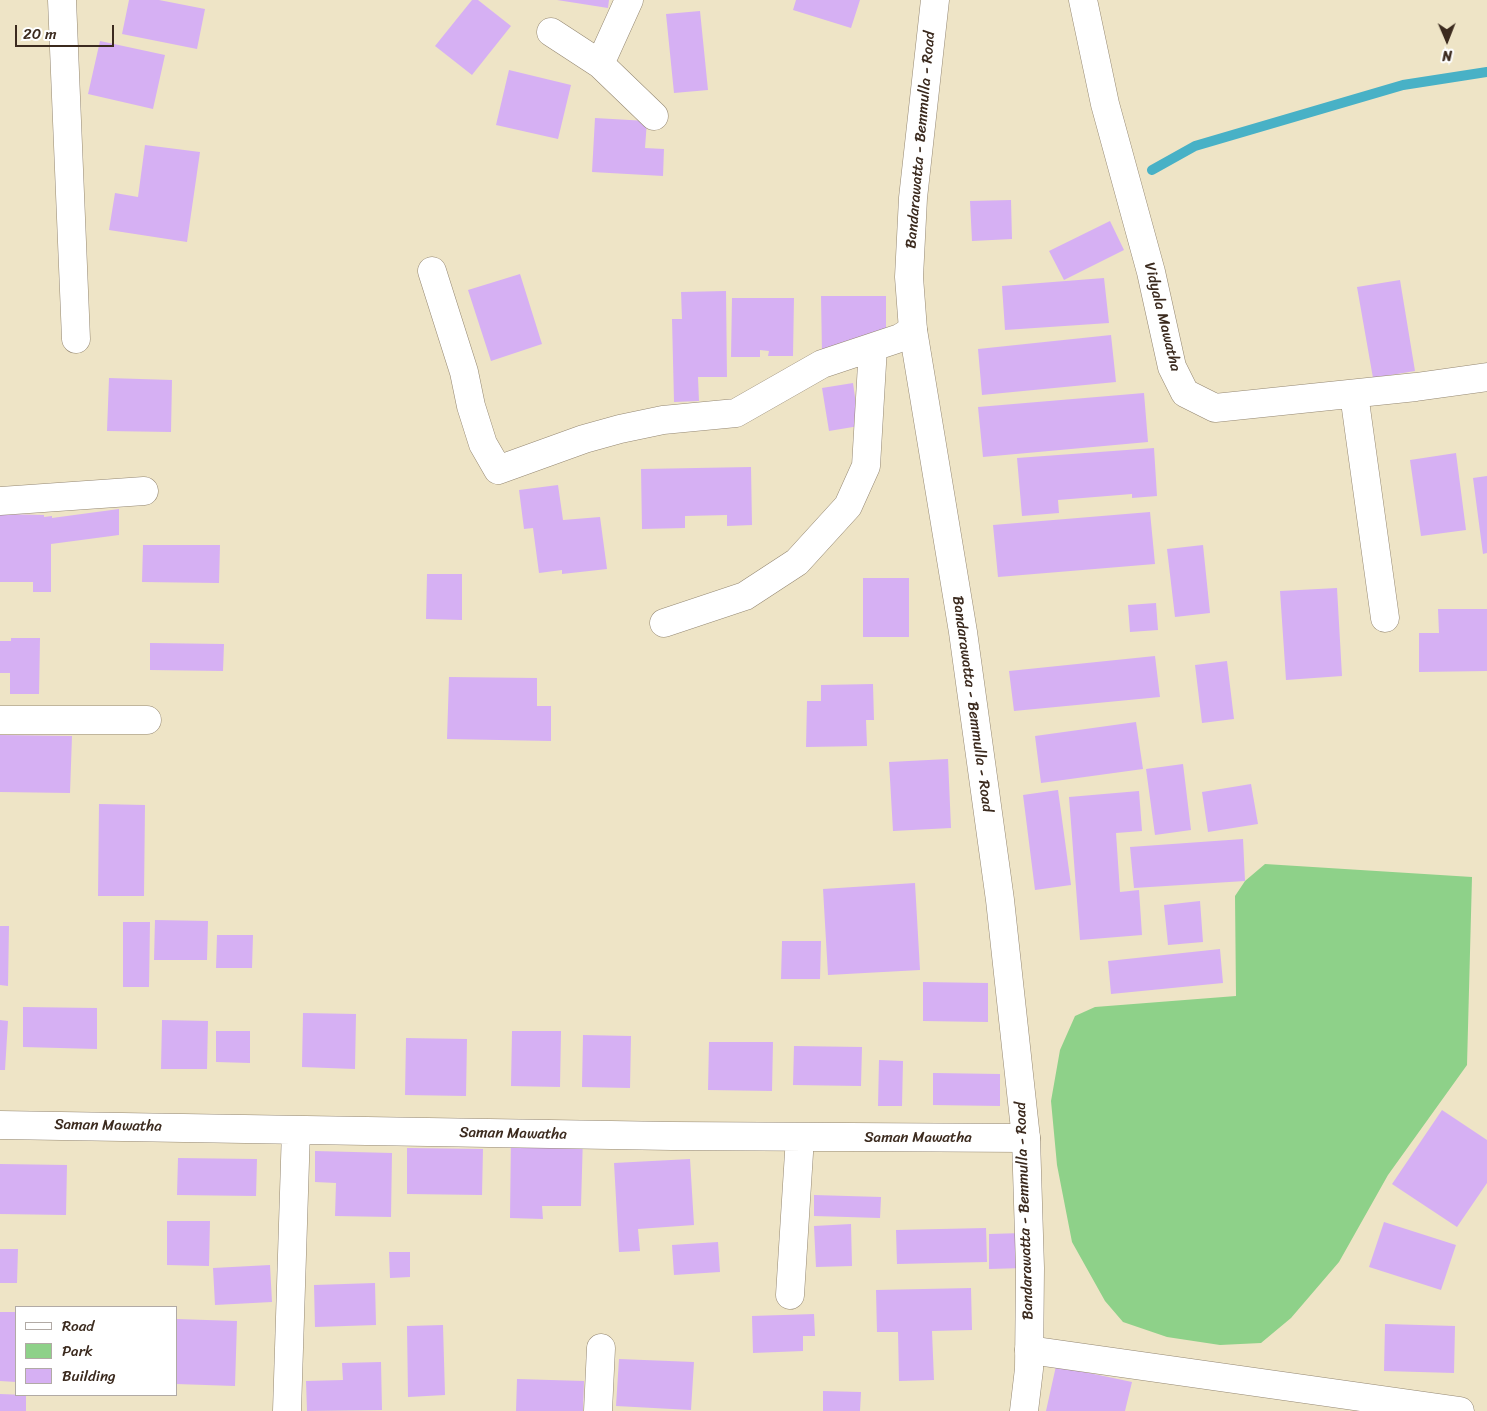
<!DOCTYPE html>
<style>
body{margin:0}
#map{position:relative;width:1487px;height:1411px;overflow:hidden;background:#eee4c6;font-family:Sriracha,sans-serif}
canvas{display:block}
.legend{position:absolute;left:15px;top:1306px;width:162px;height:90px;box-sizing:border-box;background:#fff;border:1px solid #b1aaa5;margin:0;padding:6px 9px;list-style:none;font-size:15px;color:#3b2a1e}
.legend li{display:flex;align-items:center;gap:10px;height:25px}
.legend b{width:25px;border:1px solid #b1aaa5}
.north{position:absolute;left:1422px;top:15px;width:50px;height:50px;-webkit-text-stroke:4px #fff;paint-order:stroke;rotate:179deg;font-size:14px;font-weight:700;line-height:20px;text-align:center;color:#3b2a1e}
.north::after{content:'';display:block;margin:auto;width:18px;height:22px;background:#3b2a1e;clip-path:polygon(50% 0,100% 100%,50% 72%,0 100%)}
.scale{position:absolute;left:15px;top:25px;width:99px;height:22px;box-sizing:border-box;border:2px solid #3b2a1e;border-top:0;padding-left:6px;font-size:15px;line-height:18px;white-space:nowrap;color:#3b2a1e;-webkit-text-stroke:4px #fff;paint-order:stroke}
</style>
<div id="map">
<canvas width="1487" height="1411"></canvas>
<ul class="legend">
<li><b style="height:6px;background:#fff"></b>Road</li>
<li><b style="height:14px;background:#8ed189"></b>Park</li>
<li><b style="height:14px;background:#d6b0f3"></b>Building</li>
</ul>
<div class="north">N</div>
<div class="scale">20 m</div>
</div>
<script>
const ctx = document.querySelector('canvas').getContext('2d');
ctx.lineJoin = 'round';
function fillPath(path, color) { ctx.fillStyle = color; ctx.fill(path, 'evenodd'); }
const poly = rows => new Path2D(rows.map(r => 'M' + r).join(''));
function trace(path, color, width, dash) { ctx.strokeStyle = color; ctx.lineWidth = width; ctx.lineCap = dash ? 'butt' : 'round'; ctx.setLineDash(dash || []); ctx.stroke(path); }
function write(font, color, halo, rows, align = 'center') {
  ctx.font = font + ' Sriracha,sans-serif'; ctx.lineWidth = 4.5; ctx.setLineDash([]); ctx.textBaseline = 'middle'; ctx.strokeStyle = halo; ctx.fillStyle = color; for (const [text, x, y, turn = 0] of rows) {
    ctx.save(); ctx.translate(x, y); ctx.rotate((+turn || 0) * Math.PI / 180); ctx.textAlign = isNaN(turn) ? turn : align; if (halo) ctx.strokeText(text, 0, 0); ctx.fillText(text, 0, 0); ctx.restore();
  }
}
const green = poly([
 [1265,864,1472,877,1467,1065,1388,1175,1339,1262,1291,1318,1261,1343,1220,1345,1167,1337,1123,1322,1105,1301,1072,1242,1057,1165,1051,1101,1060,1050,1075,1016,1095,1007,1236,996,1235,896,1245,881]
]);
const stream = poly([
 [1152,170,1195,146,1403,85,1487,72]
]);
const building = poly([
 [129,0,159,0,205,9,197,49,122,34],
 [472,0,478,0,511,26,472,75,435,46],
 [557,0,609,0,608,8],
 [796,0,860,0,851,28,793,10],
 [700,11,708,90,674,93,666,14],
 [100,41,165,55,153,109,88,94],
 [509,70,571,85,558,139,496,125],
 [595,118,647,121,645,148,664,149,663,176,592,172],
 [145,145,200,152,187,242,109,230,115,193,138,197],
 [1011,200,1012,239,972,241,970,201],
 [1110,221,1124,250,1064,280,1049,251],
 [520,274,542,344,491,361,468,290],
 [1104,278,1109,323,1005,330,1002,286],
 [1400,280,1415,371,1373,378,1357,287],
 [726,291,727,377,698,377,699,401,674,402,672,319,682,319,681,292],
 [821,296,886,296,886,339,850,339,851,353,822,353],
 [732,298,794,298,793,356,768,356,769,351,760,350,760,357,731,357],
 [1111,335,1116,382,982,395,978,349],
 [109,378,172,380,171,432,107,431],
 [853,383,859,426,829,431,822,388],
 [1144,393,1148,442,983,457,978,407],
 [1154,448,1157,496,1132,498,1132,494,1058,500,1059,513,1022,516,1017,458],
 [1456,453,1466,530,1421,536,1410,460],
 [751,467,752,525,727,526,727,515,685,516,685,528,642,529,641,469],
 [1487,476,1487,553,1483,554,1473,478],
 [558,485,563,520,600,517,607,569,562,574,562,570,539,573,533,528,524,529,519,490],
 [119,509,119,535,51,544,51,592,33,592,33,582,0,582,0,514,44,515,44,517,52,516,52,518],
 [1150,512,1155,564,998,577,993,525],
 [143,545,220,545,219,583,142,582],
 [1203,545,1210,613,1175,617,1167,549],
 [427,574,462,574,462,620,426,619],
 [863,578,909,578,909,637,863,637],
 [1337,588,1342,676,1286,680,1280,591],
 [1156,603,1158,630,1130,632,1128,605],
 [1438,609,1487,609,1487,671,1419,672,1419,633,1439,633],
 [11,638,40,638,39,694,10,694,10,673,0,673,0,641,11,641],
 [150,643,224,644,223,671,150,670],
 [1155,656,1160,697,1014,711,1009,671],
 [1227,661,1234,719,1202,723,1195,665],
 [449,677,537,678,537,706,551,706,551,741,447,739],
 [873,684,874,720,866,720,867,746,806,747,807,701,821,701,821,685],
 [1136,722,1143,769,1041,783,1035,736],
 [0,735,72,736,70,793,0,792],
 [948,759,951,828,893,831,889,762],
 [1183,764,1191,830,1155,835,1146,769],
 [1251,784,1258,824,1208,832,1202,792],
 [1058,790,1071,885,1035,890,1023,795],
 [1139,791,1142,831,1116,833,1120,892,1139,890,1142,935,1080,940,1069,797],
 [99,804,145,805,144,896,98,896],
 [1243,839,1245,881,1134,888,1130,847],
 [915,883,920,970,828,975,823,889],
 [1200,901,1203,942,1168,945,1164,905],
 [155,920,208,921,207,960,154,960],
 [123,922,150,922,149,987,123,987],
 [0,926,9,926,8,986,0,985],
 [217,935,253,935,252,968,216,968],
 [782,941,821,941,820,979,781,979],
 [1220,949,1223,983,1111,994,1108,961],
 [923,982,988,983,988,1022,923,1021],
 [23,1007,97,1008,97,1049,23,1047],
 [303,1013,356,1014,355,1069,302,1067],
 [0,1020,8,1021,5,1070,0,1070],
 [162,1020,208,1021,207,1069,161,1069],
 [216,1031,250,1031,250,1063,216,1062],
 [512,1031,561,1031,560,1087,511,1086],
 [583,1035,631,1036,630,1088,582,1087],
 [406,1038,467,1039,466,1096,405,1095],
 [709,1042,773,1042,772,1091,708,1090],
 [794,1046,862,1047,861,1086,793,1085],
 [879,1060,903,1061,902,1106,878,1106],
 [933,1073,1000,1074,1000,1106,933,1105],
 [1442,1110,1487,1140,1487,1183,1457,1227,1392,1184],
 [511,1135,583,1136,581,1206,542,1206,543,1219,510,1218],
 [407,1148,483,1149,482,1195,407,1194],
 [315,1151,392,1153,391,1217,335,1216,336,1183,315,1182],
 [178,1158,257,1159,256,1196,177,1195],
 [690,1159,694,1225,638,1229,640,1251,619,1252,614,1163],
 [0,1164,67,1165,66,1215,0,1214],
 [814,1195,881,1197,880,1218,814,1216],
 [167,1221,210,1221,209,1266,167,1265],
 [1384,1222,1456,1245,1441,1290,1369,1267],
 [851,1224,852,1266,816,1267,814,1226],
 [986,1228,987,1262,897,1264,896,1230],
 [1023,1233,1024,1268,989,1269,989,1234],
 [718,1242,720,1272,674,1275,672,1245],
 [0,1249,18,1249,17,1283,0,1283],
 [389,1252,410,1252,410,1277,390,1278],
 [270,1265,272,1302,215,1305,213,1268],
 [375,1283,376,1325,315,1327,314,1285],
 [971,1288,972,1330,932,1331,934,1380,899,1381,898,1332,877,1332,876,1290],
 [0,1312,16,1312,16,1382,0,1381],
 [814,1314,815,1336,803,1336,803,1351,753,1353,752,1316],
 [176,1319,237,1321,235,1386,176,1384],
 [1385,1324,1455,1326,1454,1373,1384,1371],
 [443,1325,445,1395,408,1397,407,1326],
 [619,1359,694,1362,691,1410,616,1406],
 [381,1362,382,1410,307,1411,306,1381,343,1380,342,1363],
 [1056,1366,1132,1382,1125,1411,1046,1411],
 [517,1379,584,1381,583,1411,516,1411],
 [823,1391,861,1392,860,1411,823,1411],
 [0,1394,26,1395,26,1411,0,1411]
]);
const minor = poly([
 [62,0,76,339],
 [1083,0,1105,104,1151,272,1172,367,1185,393,1215,408,1416,387,1487,377],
 [551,32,600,64,654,116],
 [600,64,629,0],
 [432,271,464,372,471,406,483,444,498,470,584,439,620,429,663,420,736,413,822,364,900,338,913,330],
 [1354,394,1385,618],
 [0,501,144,491],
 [664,623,745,596,797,562,848,506,866,466,873,347],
 [0,720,147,720],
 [0,1125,672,1136,1026,1138],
 [790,1295,800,1137],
 [1029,1350,1460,1411],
 [287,1411,296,1130],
 [598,1411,601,1348]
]);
const tertiary = poly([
 [935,0,913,198,909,277,913,330,963,632,1000,900,1023,1111,1026,1138,1030,1268,1029,1369,1024,1411]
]);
const streetNames = [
 ["Bandarawatta - Bemmulla - Road",921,140,-85],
 ["Vidyala Mawatha",1162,317,76],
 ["Bandarawatta - Bemmulla - Road",972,704,82],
 ["Saman Mawatha",108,1126,1],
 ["Saman Mawatha",513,1134,1],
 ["Saman Mawatha",918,1138],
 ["Bandarawatta - Bemmulla - Road",1025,1211,-92]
];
fillPath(green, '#8ed189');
trace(stream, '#48b1c6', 10);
fillPath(building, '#d6b0f3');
trace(minor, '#948772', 29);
trace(tertiary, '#948772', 29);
trace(minor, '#fff', 28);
trace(tertiary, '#fff', 28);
write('15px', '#3b2a1e', '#fff', streetNames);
</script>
